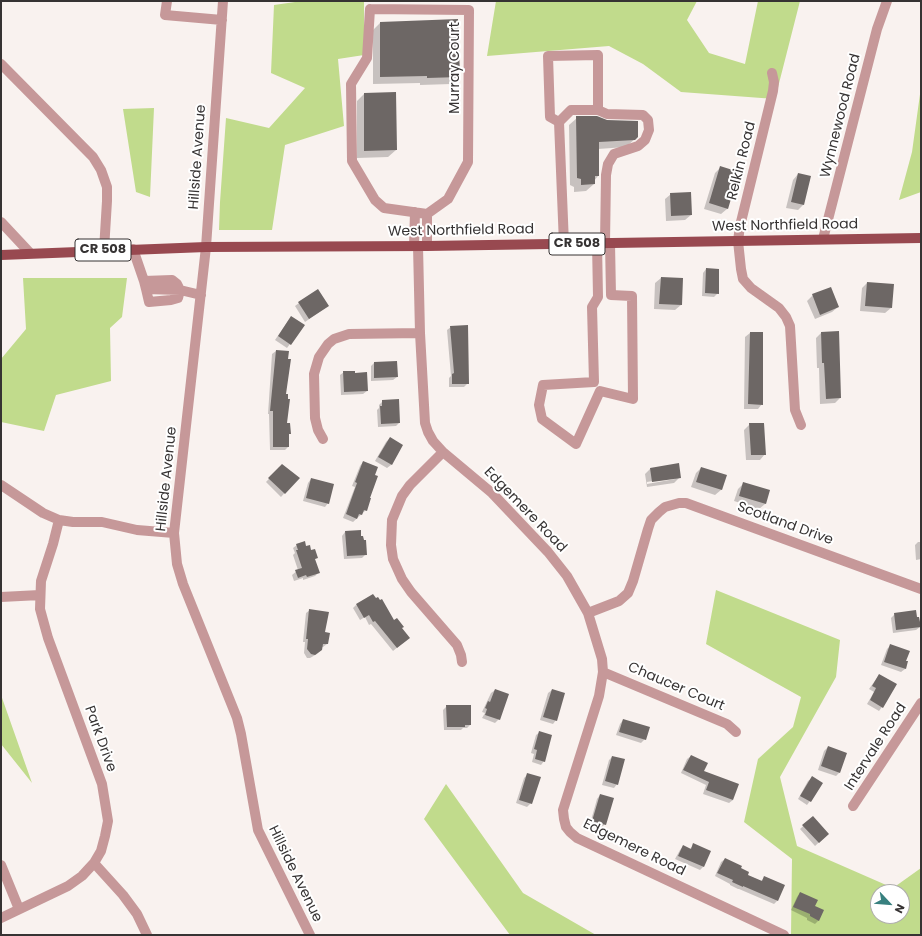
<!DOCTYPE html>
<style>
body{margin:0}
#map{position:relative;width:922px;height:936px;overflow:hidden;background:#f9f2ef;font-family:Poppins,sans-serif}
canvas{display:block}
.frame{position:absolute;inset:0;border:2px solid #363333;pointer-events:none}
.north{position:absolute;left:870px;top:884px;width:40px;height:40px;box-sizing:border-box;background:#fff;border:1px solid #afadad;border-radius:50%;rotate:116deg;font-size:11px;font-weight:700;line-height:16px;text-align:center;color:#363333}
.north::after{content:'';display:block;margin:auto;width:14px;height:18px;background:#38807f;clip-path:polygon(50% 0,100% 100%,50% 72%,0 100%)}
</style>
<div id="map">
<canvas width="922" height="936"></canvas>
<div class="frame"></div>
<div class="north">N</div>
</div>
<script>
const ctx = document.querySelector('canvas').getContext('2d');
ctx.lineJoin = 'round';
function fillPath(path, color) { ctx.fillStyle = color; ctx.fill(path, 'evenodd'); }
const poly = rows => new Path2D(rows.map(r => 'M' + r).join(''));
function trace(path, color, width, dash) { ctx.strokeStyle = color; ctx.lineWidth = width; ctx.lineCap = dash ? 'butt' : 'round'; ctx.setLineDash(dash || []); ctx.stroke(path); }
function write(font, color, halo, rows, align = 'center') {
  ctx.font = font + ' Poppins,sans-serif'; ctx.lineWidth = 4; ctx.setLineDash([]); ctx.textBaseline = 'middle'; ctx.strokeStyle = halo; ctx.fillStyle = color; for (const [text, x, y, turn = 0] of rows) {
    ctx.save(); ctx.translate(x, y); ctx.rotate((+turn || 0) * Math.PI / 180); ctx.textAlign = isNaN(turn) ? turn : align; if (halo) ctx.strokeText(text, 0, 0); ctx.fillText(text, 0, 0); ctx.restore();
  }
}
const green = poly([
 [302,1,364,1,364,55,338,59,344,126,285,145,272,230,219,230,220,202,226,118,269,128,305,88,271,73,274,5],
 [496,1,697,1,687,20,709,53,745,64,758,1,800,1,775,99,681,92,643,64,609,46,487,56],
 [921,87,921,192,899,200,912,152],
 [154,108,150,197,136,192,123,109],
 [23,278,127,278,122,317,110,328,111,381,56,395,44,431,1,422,1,359,26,329],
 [716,590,840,640,836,677,780,777,797,846,893,888,921,868,921,935,791,935,792,859,744,822,758,759,793,727,801,697,706,644],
 [878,892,902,892,902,916,878,916],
 [1,695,32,783,1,744],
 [446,784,523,893,596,935,510,935,424,819]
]);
const shadow = poly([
 [380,23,459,77,451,84,420,85,420,83,373,84,373,30],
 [364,94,396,150,388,157,357,158,357,101],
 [577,118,637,137,626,147,598,149,598,176,594,181,594,184,586,191,574,192,574,187,570,185,569,125],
 [721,167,727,209,721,214,704,209,715,173],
 [798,174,810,177,803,205,798,210,786,208,793,180],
 [671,194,691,215,685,220,666,221,665,199],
 [706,269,718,293,714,297,702,296,703,273],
 [661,278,682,279,681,305,675,310,654,309,655,283],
 [867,283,891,308,885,313,860,311,862,288],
 [813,295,838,307,832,312,815,319,807,301],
 [299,303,328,306,305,322,295,306],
 [288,321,290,344,287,348,275,340],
 [451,327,468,383,464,387,449,387,449,378,451,376,447,330],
 [822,332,840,398,835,403,820,404,819,368,817,368,816,338],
 [750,333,762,404,758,409,744,409,745,337],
 [276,351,286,424,290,433,288,435,288,447,285,450,270,450,269,414,268,414,272,354],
 [374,363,397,377,393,380,371,381,371,366],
 [344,372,367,391,363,394,341,395,340,375],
 [383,401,399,423,396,426,378,427,377,410,379,408,379,405],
 [750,424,765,454,760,460,746,460,744,430],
 [390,438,402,445,391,465,387,468,375,461,386,442],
 [363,462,366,510,353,522,343,518,355,487,352,486,360,466],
 [282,465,298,478,281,497,266,482],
 [701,468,725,476,721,490,715,495,691,487,696,473],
 [650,469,680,477,674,483,647,487,645,474],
 [675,477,675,479,647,484,647,482],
 [311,479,328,503,325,507,303,501,308,483],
 [744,483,769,491,765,504,759,509,734,501,738,489],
 [345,532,360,537,366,554,362,558,344,559,342,536],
 [918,542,921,542,921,559,916,560,915,545],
 [297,545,311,551,316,558,314,560,318,573,315,576,303,580,303,578,294,581,292,575,298,570,293,555,295,553,293,548],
 [356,605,401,628,405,641,393,651,371,624,369,625,365,617,360,620,353,608],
 [310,610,324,633,327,644,323,647,321,647,321,650,317,654,310,658,307,658,304,653,305,642,303,642,306,613],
 [895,614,920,627,916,630,893,633,891,618],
 [890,646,905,662,905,669,901,672,881,665,887,649],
 [879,675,882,707,879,711,867,704,874,692,869,689],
 [495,690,499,719,495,723,482,718,485,713,482,712,491,693],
 [552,690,556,720,553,724,540,720,548,693],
 [447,706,470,725,467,728,463,728,461,730,444,730,443,710],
 [623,720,645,739,641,743,616,735,620,724],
 [540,732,544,761,541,765,532,762,534,754,531,753,536,735],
 [828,747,839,773,836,776,818,770,824,751],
 [691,756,703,771,733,800,729,803,703,794,706,785,681,773,687,759],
 [612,757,617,784,614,788,602,785,609,760],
 [527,775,531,803,527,807,516,803,524,778],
 [812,778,810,801,807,805,798,799,808,781],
 [600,795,605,824,601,828,590,824,597,799],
 [813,817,828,834,815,846,800,829],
 [694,844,703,867,700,870,675,859,680,850,683,846,690,849],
 [725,859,739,868,747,875,761,881,765,877,777,901,774,904,739,889,738,889,730,885,730,884,715,876,721,862],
 [800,893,814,907,819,920,815,924,807,920,807,918,791,910,797,897]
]);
const building = poly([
 [458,19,460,77,427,78,427,76,380,77,380,22],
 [396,92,397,150,364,151,364,93],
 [576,116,597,116,607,120,638,121,638,137,635,140,599,142,599,176,595,176,595,184,581,185,581,179,577,178],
 [720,166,739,172,728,209,709,203],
 [798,173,811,176,804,205,791,202],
 [691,192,692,215,671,216,670,193],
 [706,268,719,269,719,294,705,293],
 [661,277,683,278,682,305,659,304],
 [867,282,894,284,892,308,865,306],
 [831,287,839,307,820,315,812,294],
 [318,289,329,306,309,319,298,302],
 [291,316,305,325,291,345,278,336],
 [468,325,469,384,452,384,452,374,454,373,450,326],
 [839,331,841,398,826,399,824,363,822,363,821,332],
 [750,332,763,332,763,405,748,404],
 [276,350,289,351,288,359,291,359,286,394,288,394,288,399,290,399,287,423,290,423,291,434,289,434,289,447,273,447,273,411,270,411],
 [397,361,398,377,374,378,374,362],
 [343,371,355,371,355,373,367,372,368,391,344,392],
 [399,399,400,423,381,424,380,406,382,406,382,400],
 [749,423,764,423,766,455,751,455],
 [390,437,403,445,392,465,378,457],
 [363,461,378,467,375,475,378,476,370,498,371,498,367,511,364,510,362,515,359,514,357,519,346,514,357,483,355,482],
 [679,463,681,478,652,482,650,468],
 [282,464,300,478,285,494,268,478],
 [701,467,727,475,722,490,696,482],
 [311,478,334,484,329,504,306,498],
 [743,482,770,490,766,504,739,496],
 [361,530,361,536,363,536,364,540,366,540,367,555,347,556,345,531],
 [305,541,306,546,310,545,311,550,315,549,318,558,315,559,320,573,307,577,306,575,298,578,295,570,302,568,296,550,298,550,296,544],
 [373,594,376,598,378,597,380,600,382,599,394,620,397,618,404,627,402,628,410,638,397,648,375,621,373,622,369,615,364,618,356,604],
 [309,609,329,612,325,632,330,633,328,644,323,644,322,650,315,655,311,654,307,649,308,639,306,639],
 [916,610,917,617,919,617,921,627,896,630,894,613],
 [890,644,910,651,906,661,908,661,906,669,884,662],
 [879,674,897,684,883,708,870,700,876,688,872,686],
 [495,689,509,694,500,720,485,715,487,709,485,708,488,701,490,702],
 [552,689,565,693,557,721,543,717],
 [446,705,471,705,471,725,465,725,465,727,447,727],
 [623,719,650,727,646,740,619,732],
 [539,731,552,735,545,762,535,759,537,750,534,749],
 [828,746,847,753,840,773,821,766],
 [691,755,708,763,704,771,739,784,733,800,706,790,709,782,683,770],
 [612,756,625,759,618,785,605,781],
 [527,773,541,777,532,804,519,800],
 [812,776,823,783,811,802,800,796],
 [600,794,614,798,606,825,592,821],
 [813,816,829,834,819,843,802,825],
 [693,843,711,851,704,867,678,856,683,845,691,849],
 [725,858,742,866,741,868,749,872,748,875,762,881,764,876,785,885,778,901,743,886,743,887,732,882,733,880,717,873],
 [800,892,818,900,815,906,824,910,819,921,810,916,810,914,793,907]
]);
const minor = poly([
 [167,1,165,15,222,20],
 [223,1,206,247,174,533,177,564,183,584,237,718,241,734,258,830,310,935],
 [370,9,469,10,468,162,448,199,427,214,384,208,375,200,352,161,351,84,367,58,370,9],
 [1,64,93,157,101,170,107,187,107,201,104,250],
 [772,73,774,82,773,91,740,226,738,241,741,269,743,279,751,288,779,308,786,317,790,326,795,410,801,425],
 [559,122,550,117,548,56,598,55,598,110],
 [1,222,30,253],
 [823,239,877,29,887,1],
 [597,243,598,297,592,307,594,382,543,385,539,405,542,419,576,444,600,391,633,399,632,296,611,295,610,243],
 [564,244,559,122,571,110,598,110,607,114,643,115,648,120,649,130,645,140,638,146,614,154,608,164,606,175,605,243],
 [414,246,415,212],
 [418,246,420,333,425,423,428,432,433,441,443,452,492,493,548,552,567,576,588,613,602,659,603,672,599,696,563,810,564,819,566,827,570,832,577,838,784,935],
 [427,246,427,214],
 [133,249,144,281,146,289,180,290,201,295],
 [144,281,172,280,177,284,180,290,178,298,171,300,149,302,146,289],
 [323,439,318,430,315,418,314,374,319,357,328,344,334,339,349,334,420,333],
 [443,452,410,485,402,496,392,520,391,545,393,559,402,579,411,592,457,645,461,655,462,662],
 [1,485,43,513,59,520,73,522,102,522,137,530,174,533],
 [1,597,40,595],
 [588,613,619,601,628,593,633,581,648,529,651,520,659,512,665,507,679,503,686,503,921,589],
 [603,672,727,724,736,732],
 [853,806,921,703],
 [94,863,123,895,137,914,147,935],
 [1,865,19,909],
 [1,918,68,886,82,876,94,863,101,851,105,836,108,821,102,784,48,638,40,609,41,581,53,544,59,520]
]);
const major = poly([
 [1,255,206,247,427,246,921,238]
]);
const shields = [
 [577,244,56],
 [103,250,56]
];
const shieldNames = [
 ["CR 508",577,244],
 ["CR 508",103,250]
];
const streetNames = [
 ["Murray Court",455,68,-90],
 ["Wynnewood Road",841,116,-76],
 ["Hillside Avenue",198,157,-86],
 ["Relkin Road",742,161,-76],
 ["West Northfield Road",785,226,-1],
 ["West Northfield Road",461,231,-1],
 ["Hillside Avenue",167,479,-84],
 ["Edgemere Road",525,510,46],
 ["Scotland Drive",785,524,20],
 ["Chaucer Court",676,687,23],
 ["Park Drive",100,739,70],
 ["Intervale Road",876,747,-57],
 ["Edgemere Road",634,848,26],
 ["Hillside Avenue",295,874,64]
];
fillPath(green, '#c1db8c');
fillPath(shadow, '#0003');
fillPath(building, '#6d6765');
trace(minor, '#c69899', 10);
trace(major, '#984950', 10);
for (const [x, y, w] of shields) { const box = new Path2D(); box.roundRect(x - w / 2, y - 11, w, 22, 3); ctx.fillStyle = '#fff'; ctx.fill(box); trace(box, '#363333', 1); }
write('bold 13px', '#363333', null, shieldNames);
write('14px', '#363333', '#fff', streetNames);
</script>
